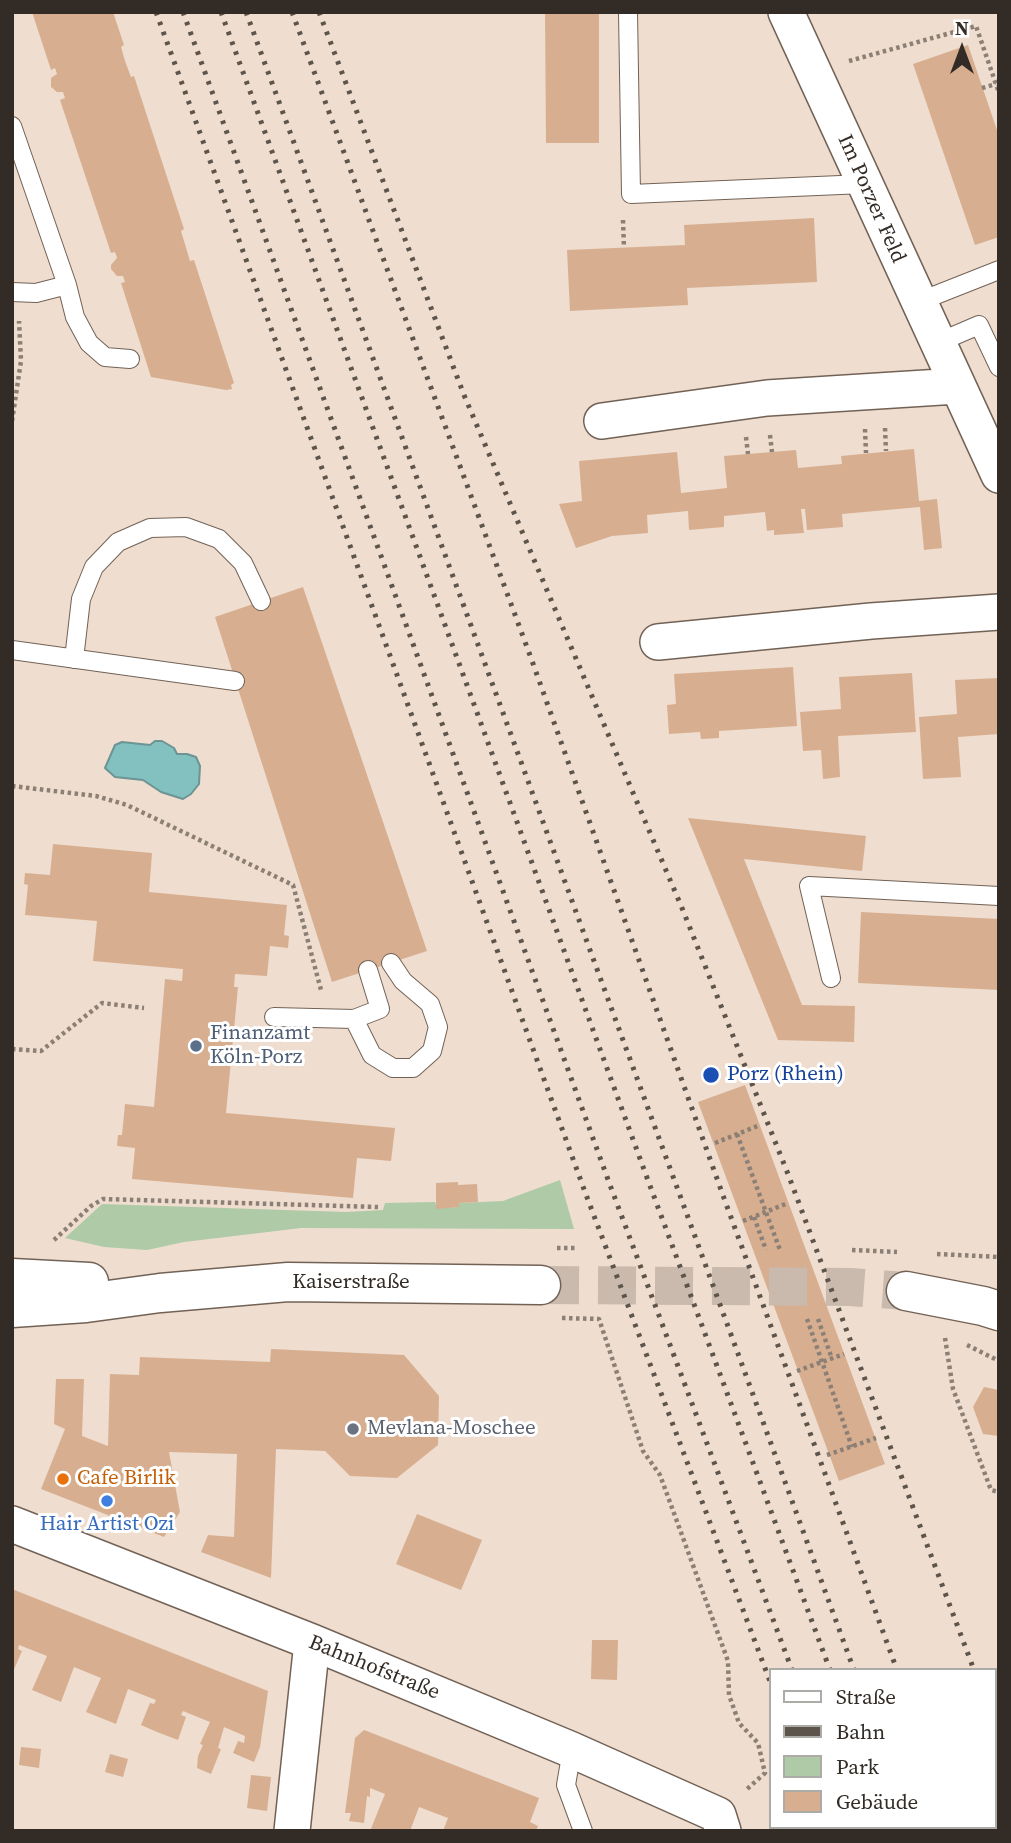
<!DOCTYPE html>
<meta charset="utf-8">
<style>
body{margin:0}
#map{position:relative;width:1011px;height:1843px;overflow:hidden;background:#efddcf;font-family:"Source Serif 4",serif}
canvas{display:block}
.frame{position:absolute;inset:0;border:14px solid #332c26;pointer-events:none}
.legend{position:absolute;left:769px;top:1668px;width:228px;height:161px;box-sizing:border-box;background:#fff;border:2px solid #adaba8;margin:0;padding:9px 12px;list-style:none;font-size:21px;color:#332c26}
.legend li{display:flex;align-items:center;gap:14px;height:35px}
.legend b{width:35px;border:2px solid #adaba8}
.north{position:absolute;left:927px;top:14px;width:70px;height:70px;-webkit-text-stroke:5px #fff;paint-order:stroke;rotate:0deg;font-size:19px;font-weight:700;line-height:28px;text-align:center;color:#332c26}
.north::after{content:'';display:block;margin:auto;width:24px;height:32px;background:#332c26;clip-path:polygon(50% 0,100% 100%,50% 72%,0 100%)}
</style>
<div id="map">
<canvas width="1011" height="1843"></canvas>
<div class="frame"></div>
<ul class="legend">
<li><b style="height:9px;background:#fff"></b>Straße</li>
<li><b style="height:9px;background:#5d544c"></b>Bahn</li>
<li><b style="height:19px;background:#aecaa6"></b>Park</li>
<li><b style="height:19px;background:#d7af90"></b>Gebäude</li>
</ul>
<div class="north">N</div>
</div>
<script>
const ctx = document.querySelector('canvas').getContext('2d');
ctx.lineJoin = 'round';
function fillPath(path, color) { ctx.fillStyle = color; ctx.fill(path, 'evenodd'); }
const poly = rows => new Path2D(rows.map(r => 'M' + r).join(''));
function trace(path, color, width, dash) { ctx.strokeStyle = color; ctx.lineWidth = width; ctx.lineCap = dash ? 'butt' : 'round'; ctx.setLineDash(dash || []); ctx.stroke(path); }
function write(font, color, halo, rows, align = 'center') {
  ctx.font = font + ' "Source Serif 4",serif'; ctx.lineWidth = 6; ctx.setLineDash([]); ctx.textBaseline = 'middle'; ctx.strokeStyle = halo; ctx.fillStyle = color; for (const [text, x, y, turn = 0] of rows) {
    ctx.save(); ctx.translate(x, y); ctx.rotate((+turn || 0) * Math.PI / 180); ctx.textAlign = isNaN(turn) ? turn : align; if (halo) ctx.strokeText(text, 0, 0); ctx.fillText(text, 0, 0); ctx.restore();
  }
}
const green = poly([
 [560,1180,574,1229,301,1228,184,1242,147,1250,104,1247,65,1238,102,1204,346,1212,383,1210,385,1203,435,1202,437,1208,459,1207,459,1203,503,1201]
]);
const water = poly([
 [155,741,162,741,174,748,177,754,187,754,196,757,200,766,199,784,191,794,183,799,161,792,143,780,115,777,105,768,115,745,122,742,150,745,155,741]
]);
const building = poly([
 [32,12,113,12,124,45,121,47,125,61,131,77,134,76,184,229,181,231,190,261,194,260,234,383,231,385,232,389,226,390,151,377,121,283,125,282,123,276,117,276,111,269,111,265,117,258,115,252,111,253,60,100,65,98,63,92,57,92,51,87,51,78,57,74,55,68,51,70],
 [545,12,599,12,599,143,546,143],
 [968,45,999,136,999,237,975,245,913,64],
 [814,218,817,282,687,288,688,305,570,311,567,250,685,245,684,225],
 [914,449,919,501,937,499,942,548,924,550,920,507,842,514,843,527,807,530,805,509,801,509,804,533,774,535,774,530,767,531,765,512,724,516,724,527,689,530,688,511,647,515,648,533,612,536,576,548,559,504,582,501,579,461,677,452,681,493,727,488,724,456,796,450,798,468,842,464,841,456],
 [303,587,427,951,332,982,215,617],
 [793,667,797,726,719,731,719,738,701,739,700,732,669,734,667,705,676,704,674,674],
 [912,673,916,732,838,736,840,777,823,779,821,750,803,751,800,712,841,709,839,677],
 [999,678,999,734,958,737,961,777,923,779,919,717,957,714,955,680],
 [688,818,866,836,862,871,744,859,802,1005,855,1006,854,1042,778,1040],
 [53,844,152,853,149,892,287,905,284,935,289,936,288,948,270,946,267,976,235,974,234,987,238,987,226,1113,395,1128,391,1161,357,1158,353,1198,132,1179,135,1148,117,1146,118,1135,122,1135,125,1104,154,1107,165,979,182,981,183,969,93,961,97,921,25,915,28,885,24,884,25,873,50,875],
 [861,912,999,919,999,990,858,983],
 [745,1085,885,1464,839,1481,698,1102],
 [458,1182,458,1185,477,1184,478,1202,459,1203,459,1207,436,1209,436,1183],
 [271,1349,404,1355,439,1396,438,1445,397,1478,350,1476,325,1451,276,1449,271,1578,201,1552,208,1535,234,1537,237,1454,169,1452,180,1512,164,1537,41,1489,65,1429,54,1424,56,1379,84,1379,82,1436,108,1446,110,1374,139,1375,140,1357,270,1362],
 [984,1387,999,1390,999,1436,983,1434,973,1407],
 [417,1514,482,1540,461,1590,396,1564],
 [12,1589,268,1691,260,1747,254,1762,233,1753,238,1741,244,1743,245,1736,224,1727,218,1748,221,1749,211,1774,197,1768,198,1756,203,1745,200,1744,210,1722,183,1711,181,1715,186,1717,178,1740,157,1732,141,1725,150,1703,154,1704,156,1700,128,1689,116,1724,86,1712,101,1678,74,1667,61,1702,32,1690,47,1656,19,1645,18,1649,22,1651,12,1674],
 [592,1640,618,1640,617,1680,591,1679],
 [364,1730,539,1798,530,1822,538,1826,536,1831,443,1831,448,1818,419,1807,410,1831,370,1831,385,1794,370,1788,370,1797,367,1796,364,1823,349,1821,351,1813,345,1813,355,1738],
 [21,1747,41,1749,39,1768,19,1765],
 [110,1754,128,1759,123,1777,105,1772],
 [251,1775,271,1777,267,1811,247,1808]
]);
const secondaryTunnel = poly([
 [541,1285,850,1287,906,1291]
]);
const path = poly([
 [849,61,976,26,999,93],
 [982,88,996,84],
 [623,220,624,248],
 [12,421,21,361,19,321],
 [885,428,886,451],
 [865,429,866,453],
 [770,435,772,452],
 [746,437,748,454],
 [12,786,96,796,127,805,293,885,321,990],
 [12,1049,41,1051,102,1003,144,1008],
 [737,1134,780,1250],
 [715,1143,760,1125],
 [754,1217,766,1250],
 [743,1221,788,1203],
 [54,1240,91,1206,103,1199,378,1207],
 [557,1248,577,1248],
 [852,1250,897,1252],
 [937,1254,999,1257],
 [562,1318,599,1319,643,1451,660,1475,728,1661,729,1695,739,1723,758,1743,765,1773,746,1790],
 [807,1319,852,1447],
 [818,1319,832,1359],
 [945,1338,953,1389,991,1490,999,1492],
 [967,1345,999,1361],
 [797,1371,844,1354],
 [827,1455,876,1438]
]);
const lane = poly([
 [628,12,631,194,864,184],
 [12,126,67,285,36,293,12,292],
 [67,285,75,317,89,343,105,357,130,359],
 [918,302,999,270],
 [937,343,979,325,999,367],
 [12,650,235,681],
 [74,659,81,599,94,567,118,542,150,528,186,527,219,539,243,563,261,601],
 [831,978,809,886,999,896],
 [274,1017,354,1019,380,1009,368,970],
 [354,1019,372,1055,393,1068,413,1068,432,1051,438,1027,430,1004,403,981,391,963],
 [572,1750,566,1785,583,1831]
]);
const street = poly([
 [786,12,999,475],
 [602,421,767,398,957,386],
 [658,642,871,621,999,612],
 [12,1524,312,1642,572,1750,718,1815,723,1831],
 [292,1831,312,1642]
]);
const secondary = poly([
 [12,1278,89,1282],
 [906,1291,983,1306,999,1311],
 [12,1308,86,1303,160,1293,288,1282,541,1285]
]);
const rail = poly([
 [156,12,585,1192,771,1684],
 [183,12,610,1185,792,1670],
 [221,12,646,1175,830,1670],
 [246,12,854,1670],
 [292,12,531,658,725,1201,897,1670],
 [319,12,464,395,682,908,788,1174,974,1670],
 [995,1726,999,1736],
 [825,1827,826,1831],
 [851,1827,852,1831],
 [889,1827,890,1831],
 [912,1827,913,1831],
 [955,1827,957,1831]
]);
const markers = [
 [196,1046,7,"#5c6f8a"],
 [711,1075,9,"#1a4fb4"],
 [353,1429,7,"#6b7280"],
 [63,1479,7,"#e8710a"],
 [107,1501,7,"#3f7fe0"]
];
const streetNames = [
 ["Im Porzer Feld",871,199,66],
 ["Kaiserstraße",351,1283],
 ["Bahnhofstraße",374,1668,22]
];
const serviceNames = [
 ["Finanzamt",210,1034],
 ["Köln-Porz",210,1058]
];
const transitNames = [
 ["Porz (Rhein)",727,1075]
];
const worshipNames = [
 ["Mevlana-Moschee",367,1429]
];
const foodNames = [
 ["Cafe Birlik",77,1479]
];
const shopNames = [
 ["Hair Artist Ozi",107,1525]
];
fillPath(green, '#aecaa6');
fillPath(water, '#83c0c0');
trace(water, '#6b9492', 2);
fillPath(building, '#d7af90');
trace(secondaryTunnel, '#c9baad', 38, [38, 19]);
trace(lane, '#726256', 20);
trace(street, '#726256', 38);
trace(secondary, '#726256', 41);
trace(path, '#8c8076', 4.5, [3.5, 3.5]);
trace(lane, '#fff', 18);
trace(street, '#fff', 35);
trace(secondary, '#fff', 38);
trace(rail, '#5d544c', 5, [3.5, 7]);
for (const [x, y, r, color] of markers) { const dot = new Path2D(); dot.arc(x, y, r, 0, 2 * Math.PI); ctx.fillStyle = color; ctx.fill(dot); trace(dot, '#fff', 2.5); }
write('21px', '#332c26', '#fff', streetNames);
write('21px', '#4e5e75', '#fff', serviceNames, 'left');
write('21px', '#164399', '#fff', transitNames, 'left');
write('21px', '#5b616d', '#fff', worshipNames, 'left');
write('21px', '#c56008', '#fff', foodNames, 'left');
write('21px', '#366cbe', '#fff', shopNames);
</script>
